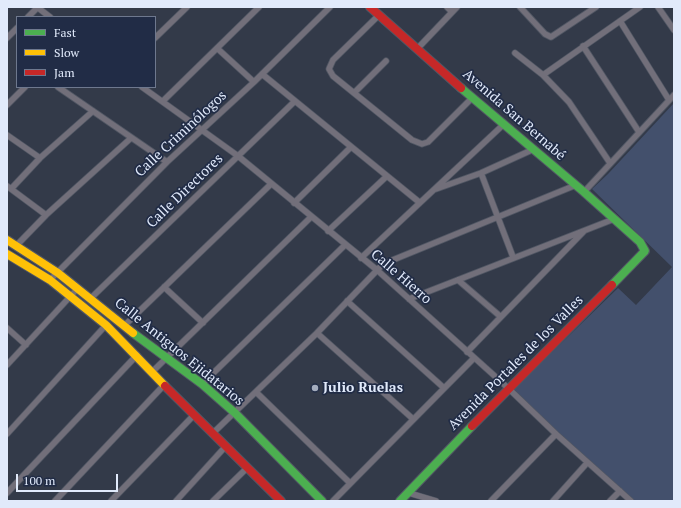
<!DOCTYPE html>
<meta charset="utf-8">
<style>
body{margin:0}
#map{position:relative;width:681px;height:508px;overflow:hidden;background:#333a49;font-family:"PT Serif",serif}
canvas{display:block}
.frame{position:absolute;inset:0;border:8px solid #e1eafb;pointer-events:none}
.legend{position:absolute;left:16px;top:16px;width:140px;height:72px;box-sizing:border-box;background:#212c46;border:1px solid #6e788e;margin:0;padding:5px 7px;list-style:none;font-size:12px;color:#e1eafb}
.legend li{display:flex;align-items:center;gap:8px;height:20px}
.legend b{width:20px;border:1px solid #6e788e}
.scale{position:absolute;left:16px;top:474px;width:102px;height:18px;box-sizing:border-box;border:2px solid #e1eafb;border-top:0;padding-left:5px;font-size:12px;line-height:14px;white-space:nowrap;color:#e1eafb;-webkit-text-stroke:3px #212c46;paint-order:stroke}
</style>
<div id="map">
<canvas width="681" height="508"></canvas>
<div class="frame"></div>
<ul class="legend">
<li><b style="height:5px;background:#4caf50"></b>Fast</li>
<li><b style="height:5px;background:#ffc107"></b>Slow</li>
<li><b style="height:5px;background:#c62828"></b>Jam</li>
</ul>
<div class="scale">100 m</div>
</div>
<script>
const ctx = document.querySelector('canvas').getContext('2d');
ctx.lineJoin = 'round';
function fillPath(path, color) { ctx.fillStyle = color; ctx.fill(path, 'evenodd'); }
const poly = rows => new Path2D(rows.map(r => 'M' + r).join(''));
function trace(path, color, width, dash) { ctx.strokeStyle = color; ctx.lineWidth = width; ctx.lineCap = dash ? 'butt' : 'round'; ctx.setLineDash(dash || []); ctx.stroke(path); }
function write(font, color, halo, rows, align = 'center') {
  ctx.font = font + ' "PT Serif",serif'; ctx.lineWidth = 3.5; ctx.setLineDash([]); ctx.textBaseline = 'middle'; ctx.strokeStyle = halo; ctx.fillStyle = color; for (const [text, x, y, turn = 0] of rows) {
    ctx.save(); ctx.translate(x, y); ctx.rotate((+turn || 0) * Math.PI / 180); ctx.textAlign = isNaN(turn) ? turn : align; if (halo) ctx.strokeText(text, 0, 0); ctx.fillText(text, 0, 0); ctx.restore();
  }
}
const green = poly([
 [674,103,674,501,633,501,531,407,514,389,618,288,636,305,672,267,592,189,608,174]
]);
const street = poly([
 [37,7,50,17],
 [447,7,452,12],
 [520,7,545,34,551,37,596,7],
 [658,7,674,30],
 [379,15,333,60,329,69,333,76,412,140,422,144,428,142,472,98],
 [28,17,38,7],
 [620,21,669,100],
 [7,38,17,28],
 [155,38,187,7],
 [583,46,639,132],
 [418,48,457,7],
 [218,49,254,82],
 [515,53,543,75,569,102,610,163],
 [262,74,419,202],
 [543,75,640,7],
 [58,87,167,162],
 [142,87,238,156,377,270,508,388,556,434,631,501],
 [354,93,386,61],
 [163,101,259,7],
 [7,105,25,87],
 [7,135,40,158],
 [481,173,513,257],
 [7,186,46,215],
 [11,189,40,158,93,111],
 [436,189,481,173,534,149],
 [584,192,674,95],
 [294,203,351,147],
 [328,231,387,176],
 [16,246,46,215,131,138],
 [361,258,504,124],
 [50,280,167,162,254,82,330,7],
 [458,280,501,317],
 [164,287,203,323],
 [91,298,295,101],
 [409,299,614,219],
 [347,301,444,388],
 [125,325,271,184],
 [7,328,26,345],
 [317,333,413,419],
 [467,352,584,231],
 [7,365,78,288],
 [152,372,311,217],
 [202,384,345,245],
 [257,393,350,483],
 [7,434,106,325],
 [212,434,317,333,383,264,576,185],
 [7,493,137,355],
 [409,493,436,501],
 [55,501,164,385],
 [111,501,193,416],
 [176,501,225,447],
 [213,501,247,468],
 [333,501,474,358],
 [491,501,556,434],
 [553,501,587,463],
 [610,501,620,491]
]);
const fast = poly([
 [461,88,584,192,640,242,645,251,612,285],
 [133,333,202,384,235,413,322,501],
 [400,501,472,426]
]);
const slow = poly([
 [7,240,58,273,133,333],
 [7,254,50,280,106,325,165,386]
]);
const jam = poly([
 [370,7,461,88],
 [165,386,281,501],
 [472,426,612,285]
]);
const markers = [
 [315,388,4,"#a4acbd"]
];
const streetNames = [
 ["Avenida San Bernabé",514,115,41],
 ["Calle Criminólogos",181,134,-43],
 ["Calle Directores",185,191,-44],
 ["Calle Hierro",401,277,41],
 ["Calle Antiguos Ejidatarios",179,352,39],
 ["Avenida Portales de los Valles",516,363,-45]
];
const poiNames = [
 ["Julio Ruelas",323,388]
];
fillPath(green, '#43506c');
trace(street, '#515764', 7);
trace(fast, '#515764', 10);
trace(slow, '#515764', 10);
trace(jam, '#515764', 10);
trace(street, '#726f7a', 5.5);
trace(fast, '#4caf50', 8);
trace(slow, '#ffc107', 8);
trace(jam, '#c62828', 8);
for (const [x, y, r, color] of markers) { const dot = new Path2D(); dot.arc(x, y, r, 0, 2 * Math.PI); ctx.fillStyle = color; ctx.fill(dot); trace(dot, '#212c46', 1.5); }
write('14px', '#e1eafb', '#212c46', streetNames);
write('bold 14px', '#e1eafb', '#212c46', poiNames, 'left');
</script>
